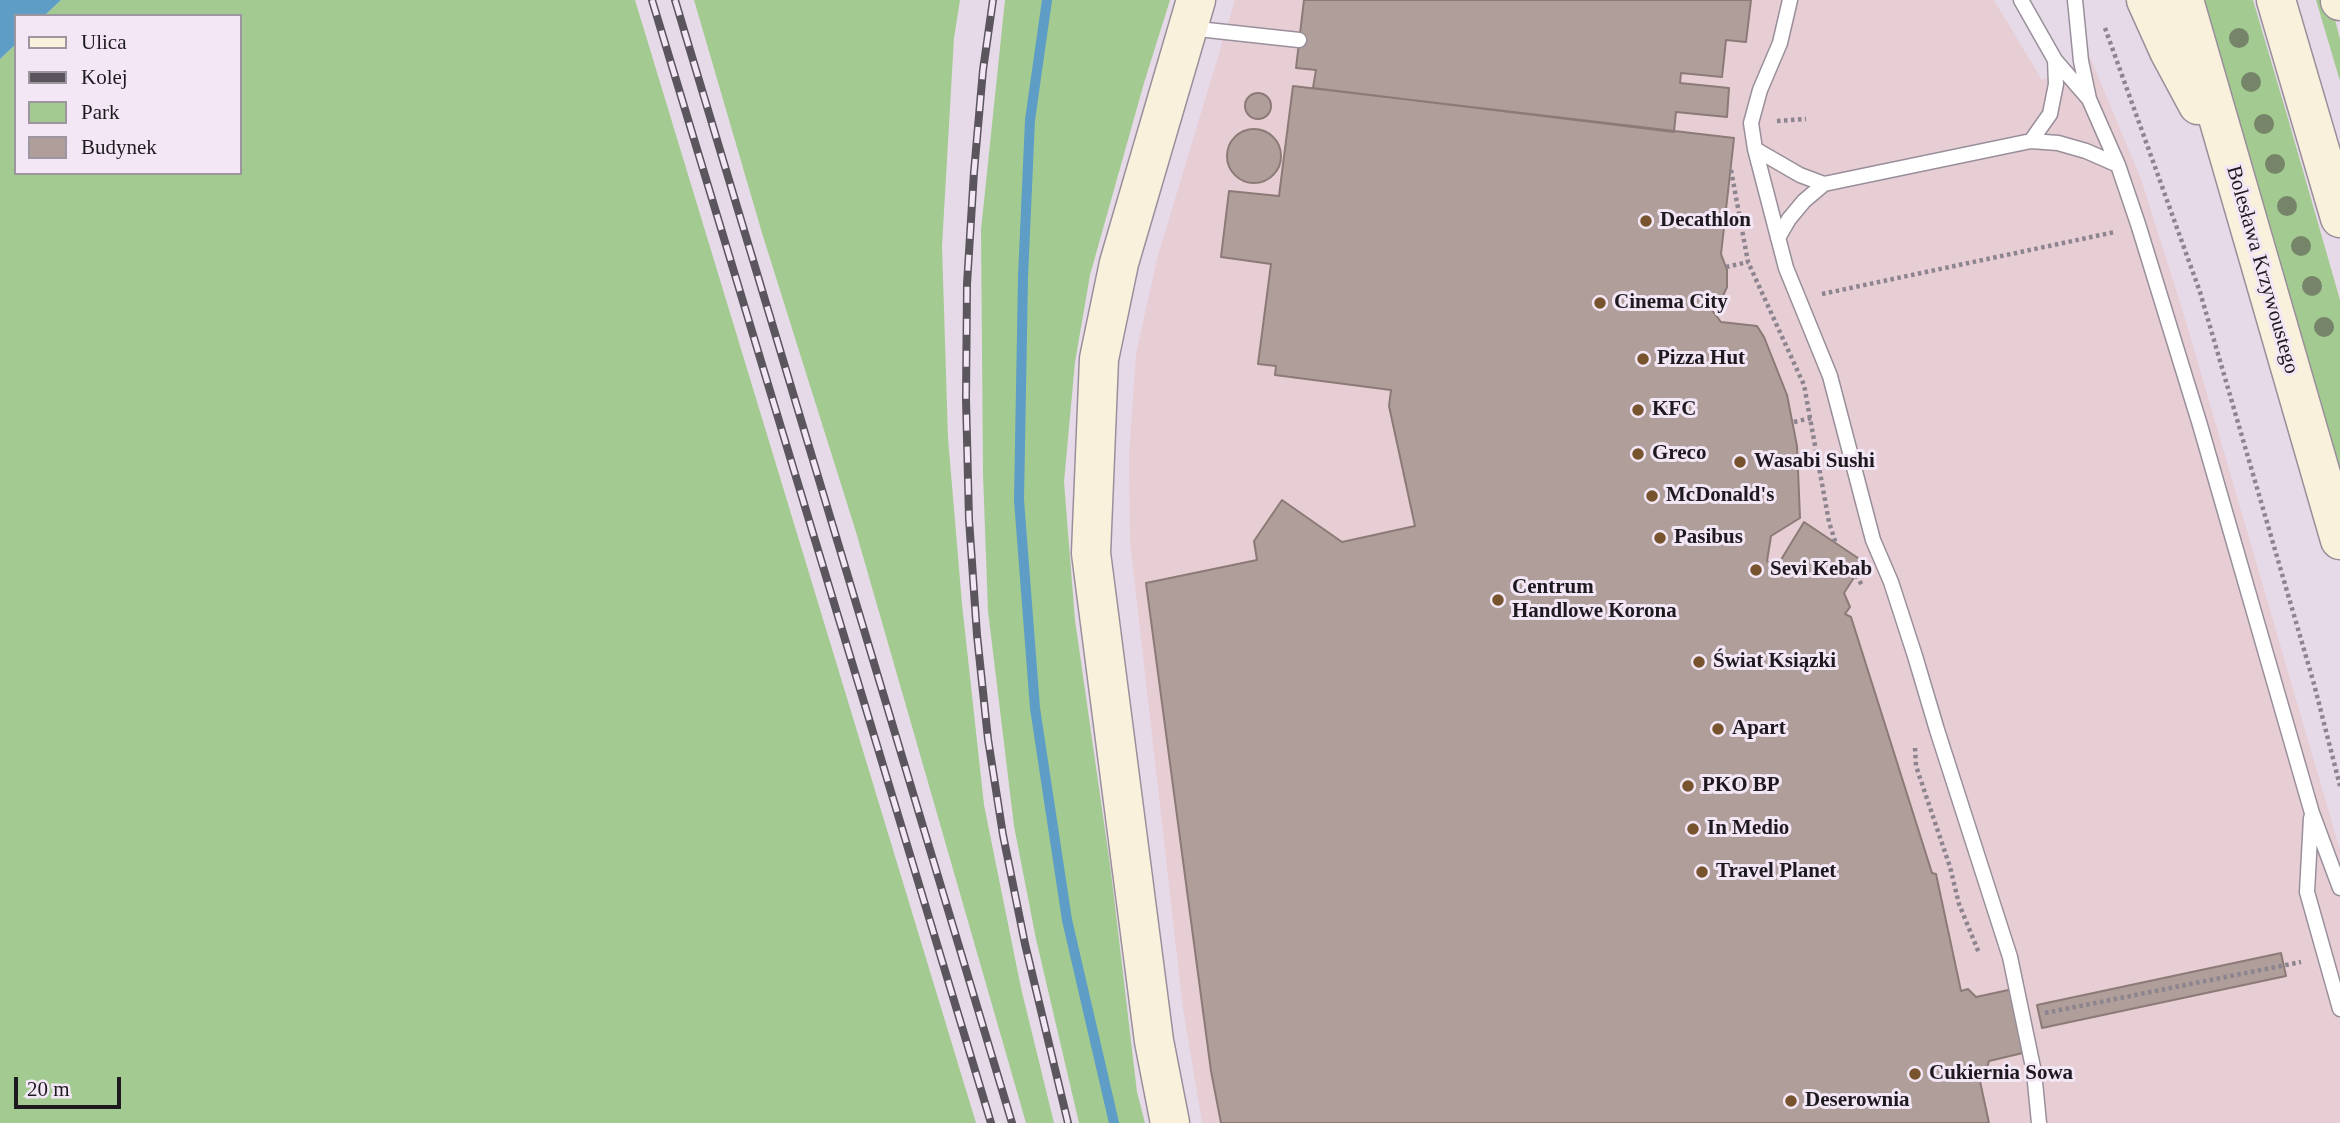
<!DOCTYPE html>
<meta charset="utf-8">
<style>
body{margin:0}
#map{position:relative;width:2340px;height:1123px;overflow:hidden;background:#e6dae8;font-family:"Times New Roman",serif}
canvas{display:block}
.legend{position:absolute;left:14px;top:14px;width:228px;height:161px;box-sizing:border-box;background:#f3e7f6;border:2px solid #9d95a0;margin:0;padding:9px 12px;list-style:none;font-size:21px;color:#1d191e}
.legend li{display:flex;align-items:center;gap:14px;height:35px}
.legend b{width:35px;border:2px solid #9d95a0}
.scale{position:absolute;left:14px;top:1077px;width:107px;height:32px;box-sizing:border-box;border:4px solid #1d191e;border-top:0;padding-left:9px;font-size:21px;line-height:24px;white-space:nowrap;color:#1d191e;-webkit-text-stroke:5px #f3e7f6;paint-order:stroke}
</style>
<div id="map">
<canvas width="2340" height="1123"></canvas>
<ul class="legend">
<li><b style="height:9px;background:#faf1dc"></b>Ulica</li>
<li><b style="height:9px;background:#5b555d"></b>Kolej</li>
<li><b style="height:19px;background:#a3ca90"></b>Park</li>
<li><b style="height:19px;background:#b09e9a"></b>Budynek</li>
</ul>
<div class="scale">20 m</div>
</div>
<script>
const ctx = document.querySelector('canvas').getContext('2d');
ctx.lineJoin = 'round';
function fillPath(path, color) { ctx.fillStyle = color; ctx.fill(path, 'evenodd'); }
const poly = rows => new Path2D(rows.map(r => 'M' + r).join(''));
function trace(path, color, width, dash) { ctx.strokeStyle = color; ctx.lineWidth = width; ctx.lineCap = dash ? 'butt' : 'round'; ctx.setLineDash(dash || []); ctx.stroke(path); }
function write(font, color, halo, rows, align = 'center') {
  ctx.font = font + ' "Times New Roman",serif'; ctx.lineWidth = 6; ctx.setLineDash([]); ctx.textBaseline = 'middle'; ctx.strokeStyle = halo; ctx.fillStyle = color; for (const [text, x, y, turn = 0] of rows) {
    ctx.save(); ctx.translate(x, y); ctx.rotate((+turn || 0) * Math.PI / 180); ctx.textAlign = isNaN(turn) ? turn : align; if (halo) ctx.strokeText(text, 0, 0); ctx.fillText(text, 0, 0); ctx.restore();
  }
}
const commercial = poly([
 [1235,0,1994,0,2042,80,2090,57,2141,179,2184,315,2340,850,2340,1123,1202,1123,1183,1009,1130,541,1129,456,1136,354,1157,259]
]);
const green = poly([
 [61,0,635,0,976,1123,0,1123,0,59,16,44,16,173,240,173,240,16,44,16],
 [694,0,960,0,954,38,942,246,948,438,962,604,984,805,1021,988,1054,1123,1026,1123,856,532,762,233],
 [1005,0,1170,0,1144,83,1090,275,1075,362,1064,482,1075,620,1111,872,1137,1092,1145,1123,1079,1123,1036,939,1014,826,988,611,983,474,981,230],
 [2202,0,2253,0,2287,115,2340,300,2340,475],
 [2316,0,2330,0,2340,39,2340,81]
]);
const water = poly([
 [0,0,61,0,44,16,16,16,16,44,0,59]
]);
const stream = poly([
 [1047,0,1030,120,1023,277,1019,500,1035,708,1067,920,1114,1123]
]);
const building = poly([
 [1304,0,1751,0,1746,42,1726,40,1722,77,1681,73,1680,83,1729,88,1727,117,1676,112,1674,132,1313,88,1316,70,1296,68,1304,0],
 [1293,86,1734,138,1721,254,1727,270,1727,287,1721,300,1711,309,1721,322,1757,326,1764,337,1787,395,1797,446,1800,518,1771,536,1767,561,1776,568,1804,522,1864,562,1844,593,1850,607,1845,614,1851,617,1932,873,1936,874,1961,991,1968,989,1976,997,2013,989,2027,1052,1989,1061,1986,1071,1978,1072,1989,1123,1221,1123,1211,1071,1146,583,1257,560,1254,541,1282,500,1342,542,1415,526,1389,406,1391,390,1275,375,1276,366,1258,364,1271,264,1221,257,1229,191,1279,196,1293,86],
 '1245 106a13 13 0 1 1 26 0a13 13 0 1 1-26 0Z',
 '1227 156a27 27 0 1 1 54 0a27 27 0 1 1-54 0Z',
 [2281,953,2286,976,2042,1028,2037,1005,2281,953]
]);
const path = poly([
 [2105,28,2200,292,2314,684,2340,786],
 [1777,121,1806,119],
 [1731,170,1748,262,1804,385,1829,522,1836,544],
 [1726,267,1748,262],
 [1822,294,2115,232],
 [1794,422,1811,418],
 [1856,575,1863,587],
 [1915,748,1916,766,1950,867,1959,904,1979,953],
 [2045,1013,2301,962]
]);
const lane = poly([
 [1790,0,1780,43,1760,90,1751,123,1755,149,1786,268,1830,376,1873,540,1891,582,1915,656,1937,730,2010,957,2034,1072,2039,1123],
 [2021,0,2055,60,2088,98],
 [2075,0,2081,61,2089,99,2118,165,2138,224,2200,425,2312,813,2340,888],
 [1189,28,1299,40],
 [2031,141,2050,114,2056,84,2055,60],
 [1755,149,1800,175,1824,184],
 [1778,238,1789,219,1804,201,1824,184,2031,141,2058,143,2086,151,2118,165],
 [2311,818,2307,892,2340,1009]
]);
const secondary = poly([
 [2146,0,2169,51,2198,105],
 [2184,0,2340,540],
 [2276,0,2340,218],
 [2340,0,2340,1],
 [1170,1123,1154,1041,1091,553,1099,359,1119,263,1196,0]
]);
const rail = poly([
 [652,0,991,1123],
 [675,0,1012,1123],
 [993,0,983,70,974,172,967,284,966,399,969,519,977,635,988,739,1003,835,1025,944,1068,1123]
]);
const trees = [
 [2239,38],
 [2251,82],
 [2264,124],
 [2275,164],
 [2287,206],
 [2301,246],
 [2312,286],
 [2324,327]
];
const markers = [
 [1646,221,7,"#78542e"],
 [1600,303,7,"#78542e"],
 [1643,359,7,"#78542e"],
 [1638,410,7,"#78542e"],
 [1638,454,7,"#78542e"],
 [1740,462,7,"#78542e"],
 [1652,496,7,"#78542e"],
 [1660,538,7,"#78542e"],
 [1756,570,7,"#78542e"],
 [1498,600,7,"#78542e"],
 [1699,662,7,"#78542e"],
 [1718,729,7,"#78542e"],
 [1688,786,7,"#78542e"],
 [1693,829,7,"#78542e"],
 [1702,872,7,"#78542e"],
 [1915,1074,7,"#78542e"],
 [1791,1101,7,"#78542e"]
];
const poiNames = [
 ["Decathlon",1660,221],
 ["Cinema City",1614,303],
 ["Pizza Hut",1657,359],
 ["KFC",1652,410],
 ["Greco",1652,454],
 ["Wasabi Sushi",1754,462],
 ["McDonald's",1666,496],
 ["Pasibus",1674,538],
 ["Sevi Kebab",1770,570],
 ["Centrum",1512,588],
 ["Handlowe Korona",1512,612],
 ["Świat Ksiązki",1713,662],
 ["Apart",1732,729],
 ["PKO BP",1702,786],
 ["In Medio",1707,829],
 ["Travel Planet",1716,872],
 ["Cukiernia Sowa",1929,1074],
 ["Deserownia",1805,1101]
];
const streetNames = [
 ["Bolesława Krzywoustego",2262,270,74]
];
fillPath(commercial, '#e7cdd4');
fillPath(green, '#a3ca90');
fillPath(water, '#5d9dc6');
trace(stream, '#5d9dc6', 10);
fillPath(building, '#b09e9a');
trace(building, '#8b7a76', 2);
trace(lane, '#998f9b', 17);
trace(secondary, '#998f9b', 41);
trace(path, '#8c848e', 4.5, [3.5, 3.5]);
trace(lane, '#fff', 14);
trace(secondary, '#faf1dc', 38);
trace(rail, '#5b555d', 8);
trace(rail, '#f3e7f6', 5, [16]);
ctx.fillStyle = '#768469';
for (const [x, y] of trees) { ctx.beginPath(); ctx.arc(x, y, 10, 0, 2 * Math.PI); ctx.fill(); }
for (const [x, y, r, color] of markers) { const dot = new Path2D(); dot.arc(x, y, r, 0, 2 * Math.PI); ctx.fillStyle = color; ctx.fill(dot); trace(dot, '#f3e7f6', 2.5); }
write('bold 21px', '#1d191e', '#f3e7f6', poiNames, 'left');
write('21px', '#1d191e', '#f3e7f6', streetNames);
</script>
